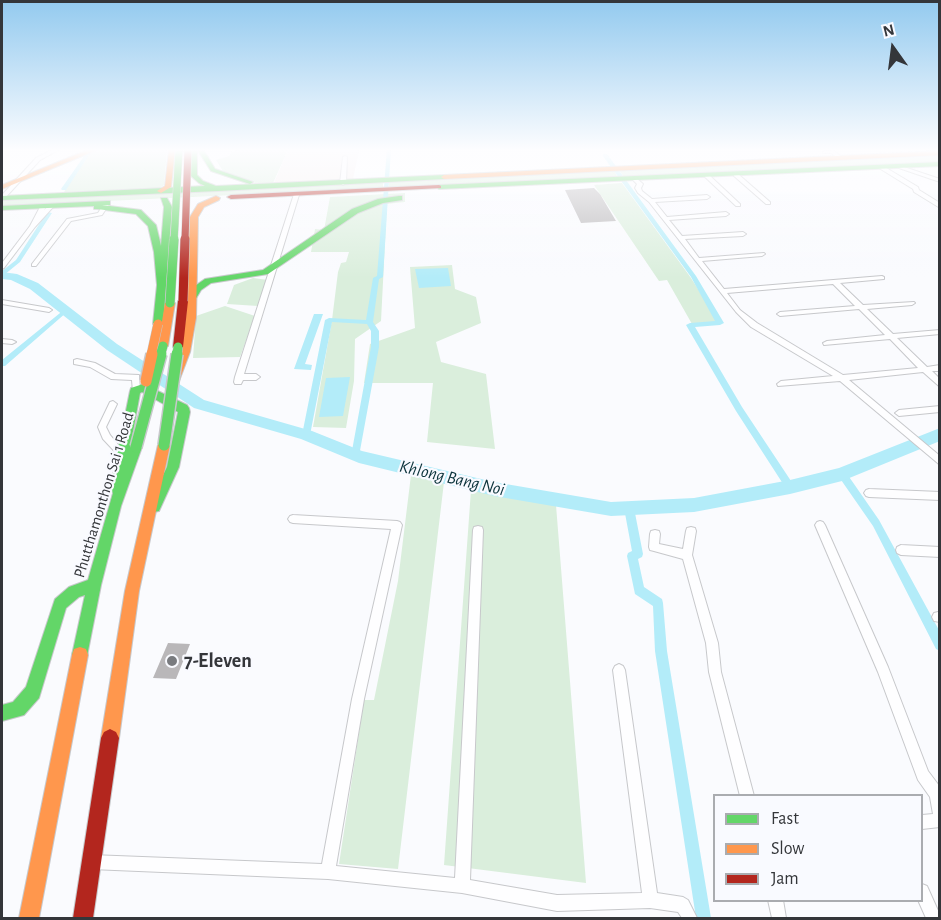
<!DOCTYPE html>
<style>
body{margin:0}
#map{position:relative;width:941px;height:920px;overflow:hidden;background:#fafbfe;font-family:"Alegreya Sans",sans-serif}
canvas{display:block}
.frame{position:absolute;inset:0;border:3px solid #34363a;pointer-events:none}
.legend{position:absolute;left:713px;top:794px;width:210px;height:108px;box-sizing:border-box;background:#f9faff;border:2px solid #aaacb0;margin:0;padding:8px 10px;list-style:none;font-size:18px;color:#34363a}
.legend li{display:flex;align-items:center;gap:12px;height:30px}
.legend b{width:30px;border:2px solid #aaacb0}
.north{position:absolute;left:863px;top:18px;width:60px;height:60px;-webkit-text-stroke:4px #f9faff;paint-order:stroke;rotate:346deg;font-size:16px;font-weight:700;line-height:24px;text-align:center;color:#34363a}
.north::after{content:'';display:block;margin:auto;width:21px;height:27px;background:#34363a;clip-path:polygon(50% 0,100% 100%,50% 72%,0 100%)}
</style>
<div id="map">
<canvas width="941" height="920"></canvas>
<div class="frame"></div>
<ul class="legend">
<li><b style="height:8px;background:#63d668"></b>Fast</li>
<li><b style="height:8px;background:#ff974d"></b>Slow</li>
<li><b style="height:8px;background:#b3261e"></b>Jam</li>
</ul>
<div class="north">N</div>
</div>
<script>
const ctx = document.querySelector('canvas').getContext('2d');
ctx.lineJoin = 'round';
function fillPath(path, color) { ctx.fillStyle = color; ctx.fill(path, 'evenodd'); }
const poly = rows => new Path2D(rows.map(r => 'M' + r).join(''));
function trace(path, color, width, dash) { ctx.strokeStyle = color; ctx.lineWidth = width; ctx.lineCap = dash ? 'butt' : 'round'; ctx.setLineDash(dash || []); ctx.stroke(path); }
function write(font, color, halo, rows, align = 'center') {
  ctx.font = font + ' "Alegreya Sans",sans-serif'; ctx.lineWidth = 4.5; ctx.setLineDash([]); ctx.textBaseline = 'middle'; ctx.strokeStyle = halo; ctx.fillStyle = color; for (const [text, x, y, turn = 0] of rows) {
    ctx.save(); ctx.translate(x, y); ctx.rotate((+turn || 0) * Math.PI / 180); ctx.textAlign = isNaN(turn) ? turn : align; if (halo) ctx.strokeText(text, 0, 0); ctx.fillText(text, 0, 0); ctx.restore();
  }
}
const education = poly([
 [266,149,359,149,353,179,274,183,288,150]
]);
const green = poly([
 [95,149,167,149,164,185,160,188,64,192,92,150],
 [241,149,267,150,288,150,273,183,258,184,223,171,216,160,229,156,231,152],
 [940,155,939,162,788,170,624,177,619,170],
 [614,170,618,178,389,187,389,182],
 [383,182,383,188,2,206,2,201],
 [622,183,691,278,719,322,692,324,667,280,659,281,594,185],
 [405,193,405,202,387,204,381,321,355,339,354,381,346,428,313,427,332,320,338,272,341,263,346,262,349,252,311,252,315,229,324,230,330,197],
 [452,265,455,289,476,297,481,323,436,342,441,362,486,374,495,449,427,442,433,383,364,383,370,344,415,328,410,267],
 [253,278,268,280,258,306,227,304,234,285],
 [225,306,255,316,240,357,193,358,196,316],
 [411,475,444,482,398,869,339,864,364,700,374,700,398,581],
 [471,490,556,505,586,883,444,865]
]);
const water = poly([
 [448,268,451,286,419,288,415,269],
 [314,314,323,314,305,364,312,365,311,370,294,369],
 [350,377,343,416,319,417,326,378]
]);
const canal = poly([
 [89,149,93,149,66,190,62,190,61,189,89,149],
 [387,149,391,149,383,277,379,279,373,322,379,331,379,347,359,456,358,458,355,459,352,458,351,456,371,347,371,331,367,324,332,322,310,435,306,438,302,435,325,320,329,318,366,320,373,278,377,276,387,149],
 [603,154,607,154,696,276,724,323,720,325,695,327,742,407,793,484,795,487,793,490,787,490,736,411,686,325,690,323,715,321,691,277,603,156,603,154],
 [47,212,52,213,20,262,4,275,2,276,2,271,16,260,47,212],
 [65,309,68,311,67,312,5,366,2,366,2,360,65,309],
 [842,470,845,471,879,520,940,632,940,651,936,649,873,526,839,477,837,474,839,471,842,470],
 [629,504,632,505,634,508,643,554,642,557,638,559,644,587,662,599,663,603,667,651,711,918,696,918,655,651,653,606,635,594,627,556,628,553,632,551,624,508,626,505,629,504]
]);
const river = poly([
 [2,272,17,274,38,283,117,344,204,400,312,431,362,451,494,482,611,502,694,498,790,480,839,468,940,428,940,441,842,481,790,494,694,512,611,516,494,496,359,463,301,439,194,408,107,350,30,289,11,280,2,279,2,272]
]);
const building = poly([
 [594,188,600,194,616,221,581,223,565,190],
 [168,643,190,644,176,679,153,678]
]);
const street = poly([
 [54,149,60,149,40,160,4,199,2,199,2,195,36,158,54,149],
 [825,151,834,151,843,158,839,159,831,153,823,153,823,152,825,151],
 [345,156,347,157,346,183,343,185,340,183,343,157,345,156],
 [898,165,940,179,940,182,896,167,896,165,898,165],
 [879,166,883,166,918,187,919,190,940,203,940,208,914,192,913,189,879,168,879,166],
 [734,174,738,174,770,202,770,204,766,204,734,176,734,174],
 [705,175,709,175,740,204,740,206,736,206,705,177,705,175],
 [635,177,643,184,641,188,642,191,652,199,707,195,710,197,707,199,655,202,667,217,726,212,729,214,726,216,669,220,682,236,743,232,746,234,743,236,685,239,699,258,764,253,765,254,762,256,702,261,724,289,882,276,884,277,884,279,840,283,863,305,914,302,915,303,912,305,867,309,893,334,940,330,940,334,897,338,927,367,940,365,940,371,932,371,940,379,940,387,923,372,849,380,940,456,940,465,840,381,778,386,777,384,781,381,833,376,751,327,736,312,649,202,638,193,635,188,637,184,632,179,635,177],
 [833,284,855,306,780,312,777,314,780,316,859,309,885,335,827,341,823,343,824,345,890,339,918,368,843,375,757,323,740,310,727,293,833,284],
 [294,194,299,195,244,374,256,374,260,377,256,380,243,380,241,384,235,384,234,382,235,377,294,194],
 [105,202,110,203,102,215,71,221,36,266,32,266,32,264,67,219,98,213,105,202],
 [43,205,46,207,44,210,49,205,54,206,35,227,4,268,2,269,2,263,30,226,40,207,43,205],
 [2,300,49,308,52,310,49,312,2,304,2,300],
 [2,339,12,340,16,342,12,344,2,343,2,339],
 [77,359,95,363,115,374,139,375,140,390,139,392,133,392,132,380,111,379,90,367,74,364,74,360,77,359],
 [113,401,117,404,106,427,110,435,125,453,121,456,118,455,103,439,98,427,110,402,113,401],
 [940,406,940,412,899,416,895,413,899,410,940,406],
 [869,489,940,492,940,500,869,497,866,496,864,493,866,490,869,489],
 [293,515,397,521,400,522,402,525,364,699,336,866,455,878,473,530,474,527,478,526,482,527,483,530,470,880,557,895,642,893,613,670,615,666,619,664,623,666,625,670,657,893,683,897,688,900,697,918,682,918,678,912,650,908,557,911,462,893,328,879,91,869,86,867,84,862,86,857,91,855,322,864,352,699,391,529,293,523,290,522,288,519,290,516,293,515],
 [820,521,823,522,825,525,888,667,928,771,940,787,940,827,922,829,922,815,933,814,930,797,918,780,878,672,815,525,817,522,820,521],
 [691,527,695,528,696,531,692,555,718,643,721,672,754,796,740,796,709,672,706,643,683,559,654,551,650,550,649,547,650,534,651,531,655,530,659,531,660,534,659,544,683,549,686,531,687,528,691,527],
 [901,545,940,547,940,557,901,555,897,553,896,550,897,547,901,545],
 [938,612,940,612,940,622,934,621,932,617,934,613,938,612],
 [922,884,927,886,940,915,940,918,926,918,918,900,922,900,922,884],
 [768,900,783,900,786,918,772,918,768,900]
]);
const fast = poly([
 [191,149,203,149,215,169,253,182,250,184,211,171,197,149,197,175,203,181,216,186,444,175,447,177,444,179,218,191,2,200,2,196,205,186,199,183,191,176,191,149],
 [940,162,940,166,439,189,436,187,439,185,940,162],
 [399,196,402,196,402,200,383,203,358,213,268,274,211,283,201,290,195,300,192,301,187,298,195,286,205,279,263,270,352,209,378,199,399,196],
 [161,198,167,198,172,207,163,324,158,327,153,324,157,285,154,252,148,226,136,214,97,209,94,209,94,206,2,210,2,206,107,201,110,201,110,205,102,205,141,210,156,225,161,246,164,207,161,198],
 [143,384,187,405,189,408,190,412,179,467,159,511,154,512,149,511,148,507,167,467,178,412,142,392,140,393,130,448,132,444,136,443,142,447,121,506,101,585,86,661,80,663,74,661,72,655,85,595,79,597,66,608,39,698,24,715,2,721,2,705,13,702,26,687,55,599,69,587,88,580,113,493,110,489,130,391,131,388,143,384]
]);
const slow = poly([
 [90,149,99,149,2,189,2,185,90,149],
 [169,149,175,149,171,187,161,193,157,191,165,186,169,149],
 [940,151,940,155,444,179,441,177,444,175,940,151],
 [216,196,220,198,219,200,204,207,198,217,196,318,190,352,179,381,174,385,169,381,180,352,186,318,190,217,198,204,216,196],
 [170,300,175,303,168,346,163,349,158,346,165,303,170,300],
 [164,441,170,445,139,591,119,738,116,744,110,747,104,744,101,738,125,591,158,445,164,441],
 [80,647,86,649,88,655,39,918,19,918,72,655,74,649,80,647]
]);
const jam = poly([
 [439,185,441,186,441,188,231,199,227,197,231,195,439,185],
 [183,298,188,301,183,347,178,350,173,347,178,301,183,298],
 [110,729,116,732,119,738,93,918,73,918,101,738,104,732,110,729]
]);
const fastBridgeFar2 = poly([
 [174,241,179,149]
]);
const fastBridgeFar1 = poly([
 [170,303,174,239],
 [160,356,163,346],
 [177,356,178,347]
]);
const fastBridge = poly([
 [164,445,177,354],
 [136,447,161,354]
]);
const slowBridgeFar1 = poly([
 [151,356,158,324]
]);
const slowBridge = poly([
 [146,381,152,354]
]);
const jamBridgeFar1 = poly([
 [185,241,188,149]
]);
const jamBridge = poly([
 [183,301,185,239]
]);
const markers = [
 [172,661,6,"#797b7f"]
];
const streetNames = [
 ["Phutthamonthon Sai 1 Road",104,495,-73]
];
const waterNames = [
 ["Khlong Bang Noi",452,478,13]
];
const nearPoinames = [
 ["7-Eleven",184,661]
];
fillPath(education, '#f7efed');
fillPath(green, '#daeedc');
fillPath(water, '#b3ecf9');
fillPath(canal, '#b3ecf9');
fillPath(river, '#b3ecf9');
fillPath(building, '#b9b7b9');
trace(street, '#c7c8cb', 2);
trace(fast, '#c7c8cb', 2);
trace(slow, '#c7c8cb', 2);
trace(jam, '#c7c8cb', 2);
fillPath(street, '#fefeff');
fillPath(fast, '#63d668');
fillPath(slow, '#ff974d');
fillPath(jam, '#b3261e');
trace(fastBridgeFar2, '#c7c8cb', 8, []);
trace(fastBridgeFar1, '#c7c8cb', 10, []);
trace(fastBridge, '#c7c8cb', 14, []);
trace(slowBridgeFar1, '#c7c8cb', 10, []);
trace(slowBridge, '#c7c8cb', 14, []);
trace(jamBridgeFar1, '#c7c8cb', 8, []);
trace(jamBridge, '#c7c8cb', 10, []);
trace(fastBridgeFar2, '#63d668', 7);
trace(fastBridgeFar1, '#63d668', 9);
trace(fastBridge, '#63d668', 11);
trace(slowBridgeFar1, '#ff974d', 9);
trace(slowBridge, '#ff974d', 11);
trace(jamBridgeFar1, '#b3261e', 7);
trace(jamBridge, '#b3261e', 9);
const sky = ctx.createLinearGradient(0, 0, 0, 278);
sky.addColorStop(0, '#93caef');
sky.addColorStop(0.54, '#fdfdff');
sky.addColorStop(1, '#fdfdff00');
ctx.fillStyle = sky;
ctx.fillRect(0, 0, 941, 278);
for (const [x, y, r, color] of markers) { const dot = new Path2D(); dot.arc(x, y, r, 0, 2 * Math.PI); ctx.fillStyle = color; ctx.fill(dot); trace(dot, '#f9faff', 2); }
write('16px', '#34363a', '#f9faff', streetNames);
write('italic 18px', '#0c343c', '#f9faff', waterNames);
write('bold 20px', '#34363a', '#f9faff', nearPoinames, 'left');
</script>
